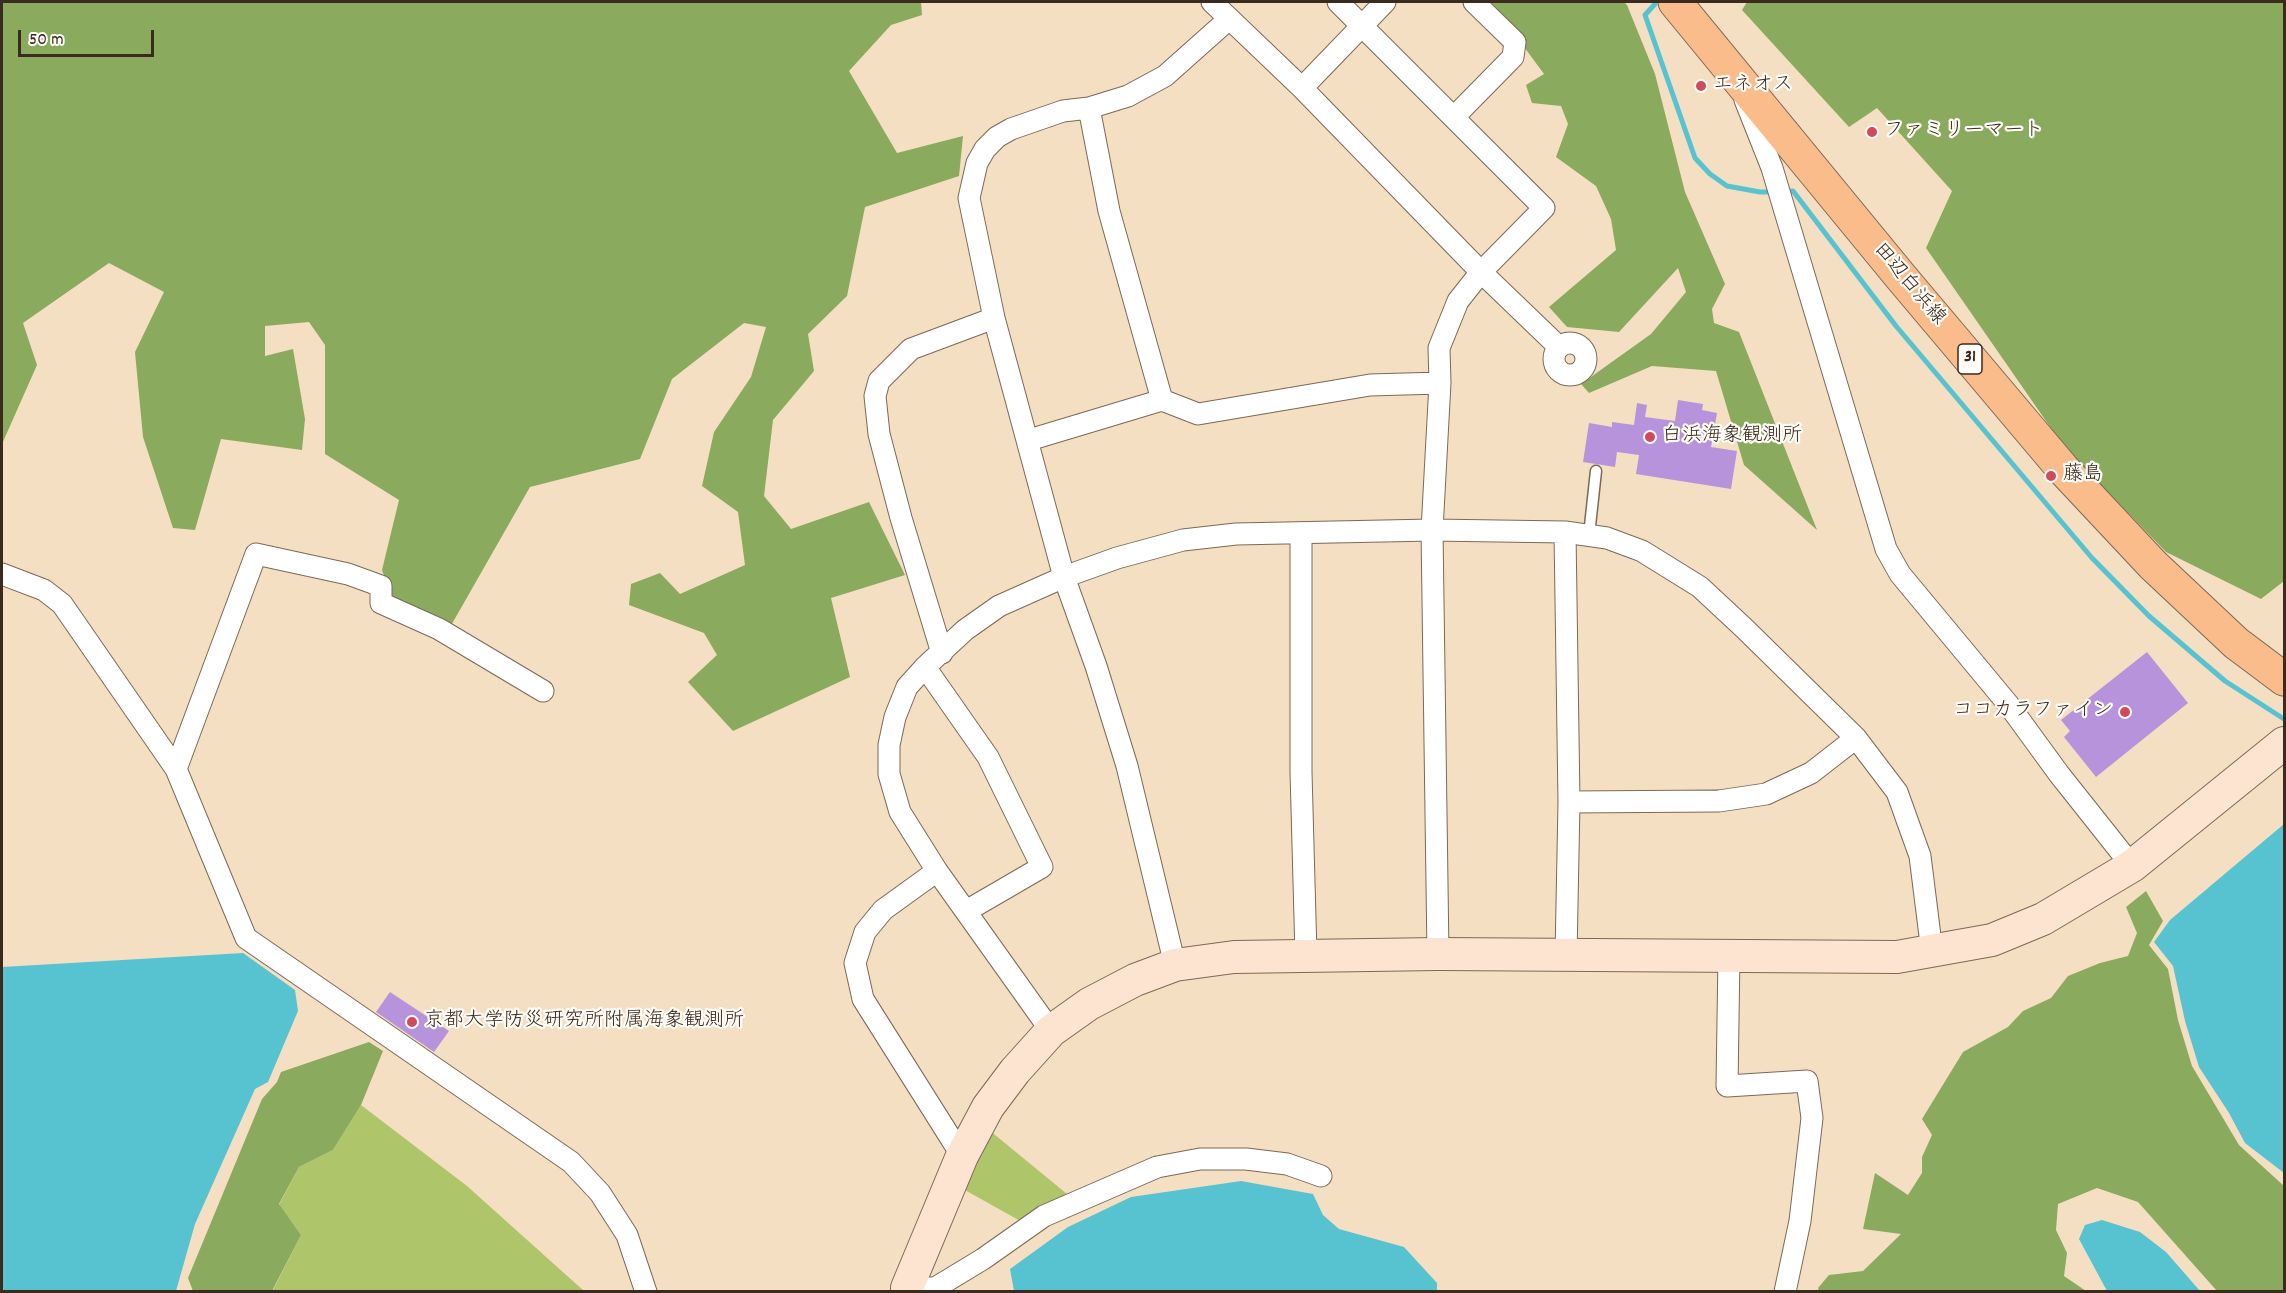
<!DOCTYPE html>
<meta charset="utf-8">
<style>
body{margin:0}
#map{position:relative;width:2286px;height:1293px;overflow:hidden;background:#f4dfc2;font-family:Dekko,sans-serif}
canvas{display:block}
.frame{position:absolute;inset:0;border:3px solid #3b2a1e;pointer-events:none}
.scale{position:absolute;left:18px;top:30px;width:136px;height:27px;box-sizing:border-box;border:3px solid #3b2a1e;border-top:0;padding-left:8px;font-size:18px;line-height:21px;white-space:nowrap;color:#3b2a1e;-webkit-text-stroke:4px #fdfcf7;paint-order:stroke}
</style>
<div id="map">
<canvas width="2286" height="1293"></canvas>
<div class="frame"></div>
<div class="scale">50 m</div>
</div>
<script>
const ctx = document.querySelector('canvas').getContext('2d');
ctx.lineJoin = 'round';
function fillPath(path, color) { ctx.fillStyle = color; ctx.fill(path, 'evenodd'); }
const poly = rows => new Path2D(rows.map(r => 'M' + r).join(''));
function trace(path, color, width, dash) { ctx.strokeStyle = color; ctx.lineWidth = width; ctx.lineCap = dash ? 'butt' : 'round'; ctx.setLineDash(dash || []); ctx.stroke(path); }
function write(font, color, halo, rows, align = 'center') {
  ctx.font = font + ' Dekko,"Klee One",sans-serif'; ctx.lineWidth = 4.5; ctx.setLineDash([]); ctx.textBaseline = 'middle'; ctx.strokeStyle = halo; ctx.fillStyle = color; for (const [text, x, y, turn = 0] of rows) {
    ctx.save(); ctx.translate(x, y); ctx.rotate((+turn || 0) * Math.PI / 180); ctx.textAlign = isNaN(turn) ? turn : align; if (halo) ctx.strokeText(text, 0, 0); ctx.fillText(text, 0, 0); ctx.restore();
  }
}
const green = poly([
 [361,1105,467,1186,584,1291,272,1292,301,1235,279,1205,299,1167,333,1150],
 [989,1130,1067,1194,1024,1223,963,1189]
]);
const forest = poly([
 [2,2,921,2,922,15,891,25,849,71,897,153,963,136,959,176,865,207,847,296,808,334,814,371,773,420,764,496,791,529,869,502,905,575,831,598,850,677,733,731,688,682,717,655,704,633,629,605,631,584,660,573,680,594,745,565,738,512,702,486,714,432,751,377,766,327,744,323,672,379,640,459,530,487,449,629,385,600,387,583,382,570,399,500,325,454,325,345,309,322,265,326,265,356,293,349,305,419,302,450,221,439,195,530,173,528,143,437,135,352,164,292,109,263,23,323,37,365,2,444],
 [1491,2,1624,2,1627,5,1655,74,1685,192,1725,284,1712,309,1714,323,1739,332,1817,530,1744,465,1716,371,1652,366,1589,393,1581,384,1651,334,1686,292,1678,268,1619,332,1567,327,1549,307,1616,250,1611,219,1596,186,1556,157,1568,124,1561,106,1532,103,1526,85,1544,74],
 [1747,2,2284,2,2284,581,2261,599,2166,552,2064,447,1926,248,1952,191,1877,108,1849,127,1742,10],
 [2146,891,2163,921,2149,945,2168,969,2178,1020,2192,1066,2239,1145,2284,1186,2284,1291,2217,1291,2138,1202,2097,1188,2058,1204,2056,1230,2067,1253,2064,1276,2086,1291,1819,1291,1818,1288,1829,1275,1863,1271,1901,1234,1863,1229,1875,1173,1908,1195,1922,1173,1922,1157,1932,1135,1922,1119,1963,1052,2008,1027,2023,1011,2051,998,2068,976,2100,963,2128,956,2137,933,2126,907],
 [369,1042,383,1051,361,1105,333,1150,299,1167,279,1204,301,1235,272,1291,193,1291,188,1278,262,1099,277,1082,281,1072]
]);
const water = poly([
 [2284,824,2284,1173,2245,1143,2229,1113,2199,1067,2185,1021,2173,966,2154,942,2170,920],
 [243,953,295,990,298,1011,268,1082,255,1089,195,1224,176,1291,2,1291,2,967],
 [1241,1181,1313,1194,1323,1215,1339,1229,1404,1247,1437,1283,1437,1291,1014,1291,1010,1269,1068,1227,1131,1197],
 [2102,1220,2140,1232,2166,1252,2200,1291,2107,1291,2079,1239,2085,1225]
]);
const stream = poly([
 [1655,4,1645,15,1695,158,1710,174,1727,186,1760,192,1774,192],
 [1783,192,1793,191,1896,326,2092,558,2149,616,2225,681,2284,719]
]);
const building = poly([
 [1678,400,1703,404,1702,410,1717,413,1711,447,1737,451,1731,489,1636,474,1639,455,1617,452,1615,467,1583,462,1589,423,1612,427,1612,422,1634,425,1637,403,1647,405,1645,417,1675,421],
 [2147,652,2188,703,2096,777,2064,737,2070,731,2061,720],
 [390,992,449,1031,434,1052,376,1012]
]);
const lane = poly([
 [1589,535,1596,471]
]);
const street = poly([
 [1212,2,1302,88,1481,272,1559,347],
 [1338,2,1544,208,1481,272,1458,301,1439,348,1440,383,1432,530,1438,954],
 [1302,88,1385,2],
 [1745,100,1772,168,1886,549,1900,574,2008,704,2059,774,2132,866],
 [1089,108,1109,211,1162,400],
 [1454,117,1513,57,1515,42,1474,2],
 '1554 359a16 16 0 1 1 32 0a16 16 0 1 1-32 0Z',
 [1029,440,1162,400,1198,414,1370,385,1440,383],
 [1565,532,1569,802,1566,956],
 [1301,533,1301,772,1306,955],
 [2,574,44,590,62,604,176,769,246,938,571,1162,600,1193,627,1235,646,1292],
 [942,653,901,518,879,434,875,396,879,381,911,349,994,318],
 [925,667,988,757,1042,867,968,910],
 [176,769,256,554,348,574,381,586,381,603,439,629,543,691],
 [1569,802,1719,801,1766,794,1811,773,1856,738],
 [937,871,883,910,865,932,855,963,863,999,962,1156],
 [1729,955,1727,1086,1807,1081,1812,1118,1800,1221,1785,1292],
 [1175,965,1127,766,1096,666,1064,577,994,318,969,198,977,163,985,149,997,137,1011,129,1063,111,1089,108,1128,96,1165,76,1229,19],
 [1051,1031,937,871,900,812,889,774,889,745,895,717,907,687,925,667,965,630,999,606,1064,577,1117,558,1183,540,1236,534,1432,530,1565,532,1607,538,1642,551,1700,587,1744,628,1856,738,1897,792,1920,856,1932,952],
 [904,1292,907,1288,935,1288,983,1259,1044,1216,1157,1167,1200,1159,1246,1159,1287,1164,1321,1176]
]);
const secondary = poly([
 [907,1288,962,1156,988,1107,1015,1071,1051,1031,1089,1004,1135,980,1175,965,1234,957,1438,954,1897,957,1992,940,2043,919,2132,866,2284,743]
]);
const primary = poly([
 [1675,2,1901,277,2063,469,2153,565,2236,643,2284,679]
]);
const markers = [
 [1701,86,6,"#d1495b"],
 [1872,132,6,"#d1495b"],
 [1650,437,6,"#d1495b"],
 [2051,476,6,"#d1495b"],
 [2125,712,6,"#d1495b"],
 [412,1022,6,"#d1495b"]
];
const shields = [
 [1970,359,24]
];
const shieldNames = [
 ["31",1970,359]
];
const poiNames = [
 ["エネオス",1713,86],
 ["ファミリーマート",1884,132],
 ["白浜海象観測所",1662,437],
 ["藤島",2063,476],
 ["ココカラファイン",2113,712,"right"],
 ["京都大学防災研究所附属海象観測所",424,1022]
];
const streetNames = [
 ["田辺白浜線",1908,285,50]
];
fillPath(green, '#aec56a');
fillPath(forest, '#8aaa5e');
fillPath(water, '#57c3d0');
trace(stream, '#57c3d0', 5);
fillPath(building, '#b793db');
trace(lane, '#7c6957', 13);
trace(street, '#7c6957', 23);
trace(secondary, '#7c6957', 34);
trace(primary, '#7c6957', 35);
trace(lane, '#fff', 10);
trace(street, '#fff', 21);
trace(secondary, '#fde4d0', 32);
trace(primary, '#f9bc8a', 33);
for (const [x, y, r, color] of markers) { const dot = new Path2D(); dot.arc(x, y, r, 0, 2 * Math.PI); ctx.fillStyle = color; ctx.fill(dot); trace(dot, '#fdfcf7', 2); }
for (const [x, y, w] of shields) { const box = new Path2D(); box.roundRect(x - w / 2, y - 15, w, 30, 4.5); ctx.fillStyle = '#fdfcf7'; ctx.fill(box); trace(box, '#3b2a1e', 1.5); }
write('bold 18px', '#3b2a1e', null, shieldNames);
write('20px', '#3b2a1e', '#fdfcf7', poiNames, 'left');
write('20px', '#3b2a1e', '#fdfcf7', streetNames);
</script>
